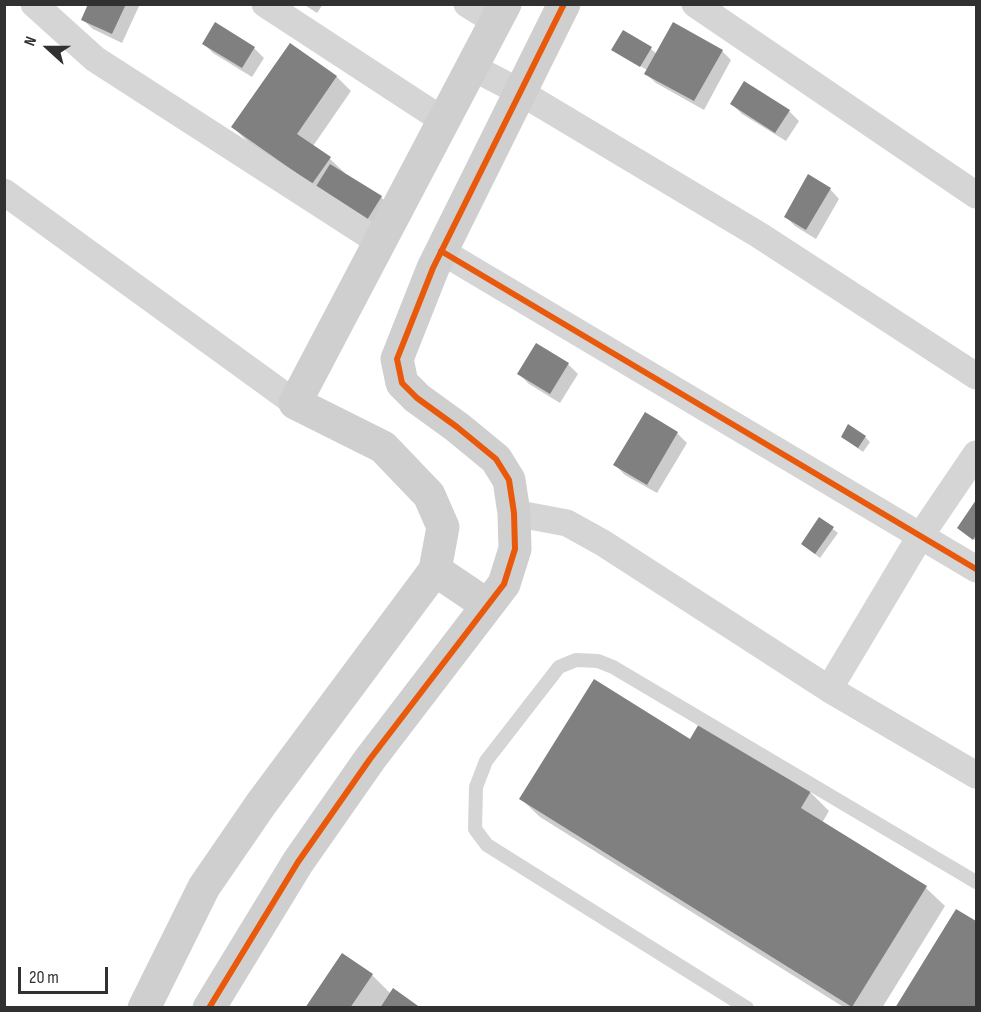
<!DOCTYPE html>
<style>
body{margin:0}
#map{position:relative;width:981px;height:1012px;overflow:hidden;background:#fff;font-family:"Sofia Sans Condensed",sans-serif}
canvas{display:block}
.frame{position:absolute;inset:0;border:6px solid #313131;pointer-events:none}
.north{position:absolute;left:18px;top:18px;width:60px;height:60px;-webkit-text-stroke:4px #fff;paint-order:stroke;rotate:291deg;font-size:16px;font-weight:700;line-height:24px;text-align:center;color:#313131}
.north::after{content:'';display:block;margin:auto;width:21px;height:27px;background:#313131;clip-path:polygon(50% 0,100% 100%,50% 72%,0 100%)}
.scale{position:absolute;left:18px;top:967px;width:90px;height:27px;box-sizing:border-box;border:3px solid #313131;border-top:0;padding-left:8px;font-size:18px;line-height:21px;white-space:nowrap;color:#313131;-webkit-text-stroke:4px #fff;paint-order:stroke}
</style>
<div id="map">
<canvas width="981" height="1012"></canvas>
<div class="frame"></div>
<div class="north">N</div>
<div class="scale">20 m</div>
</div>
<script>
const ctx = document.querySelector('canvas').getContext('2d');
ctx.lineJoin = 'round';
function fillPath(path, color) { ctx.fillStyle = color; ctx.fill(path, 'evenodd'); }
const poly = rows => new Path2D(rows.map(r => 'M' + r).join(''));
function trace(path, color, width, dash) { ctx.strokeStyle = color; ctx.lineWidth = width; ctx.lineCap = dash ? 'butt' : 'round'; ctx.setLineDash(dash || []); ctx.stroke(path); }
const shadow = poly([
 [90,4,140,4,122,43,93,29,83,20],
 [303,4,323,4,317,13],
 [203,43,254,48,264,58,252,77,213,53],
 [290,45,337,77,351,91,313,146,330,159,345,173,344,175,381,197,391,207,378,229,248,142,233,127],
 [651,49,657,54,722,51,731,60,704,110,656,83,646,74,647,70,616,51],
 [732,104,789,111,799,121,786,141,742,114],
 [830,189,839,199,816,239,795,226,786,217],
 [568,364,578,374,560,403,529,384,519,374],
 [677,433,687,443,657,493,625,475,615,465],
 [842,437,865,437,870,442,863,452],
 [976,503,976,541,959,527],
 [820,519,838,533,820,558,807,548],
 [701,724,810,792,829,811,822,823,926,888,945,906,882,1008,845,1008,540,817,521,799,691,741],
 [957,911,976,923,976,1008,897,1008],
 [372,975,391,994,418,1008,307,1008]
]);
const building = poly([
 [88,4,126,4,112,34,81,20],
 [215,22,255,47,242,68,202,44],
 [673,22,723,50,694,101,644,74],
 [623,30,652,47,640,67,611,50],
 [290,43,337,76,297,134,331,157,312,184,231,127],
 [744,81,790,110,775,133,730,104],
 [330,164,382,196,367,220,315,188],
 [808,174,831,188,806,230,784,217],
 [536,343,569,363,550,394,517,374],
 [645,412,678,432,647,485,613,465],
 [848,424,866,436,858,448,841,437],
 [976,500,976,535,973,540,957,528],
 [819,517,834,527,815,554,801,544],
 [594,679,690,739,700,722,811,791,801,808,927,886,852,1007,519,799],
 [956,909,976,921,976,1008,895,1008],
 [342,953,373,974,350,1008,305,1008],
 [393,988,421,1008,380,1008]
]);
const lane = poly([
 [747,1008,487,845,475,829,476,787,486,761,559,667,576,660,598,661,613,667,976,882]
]);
const street = poly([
 [34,4,95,59,379,242],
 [265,4,444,121],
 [467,4,496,22],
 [695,4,976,195],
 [472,67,520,92,759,235,976,376],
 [4,192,295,403],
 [441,251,976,569],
 [514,513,567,523,603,543,829,689,976,775],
 [829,689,921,535,976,454]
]);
const secondary = poly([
 [435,570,487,605],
 [144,1008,204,887,261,804,435,570,443,527,429,495,383,447,295,403,505,4],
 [209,1008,298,862,370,759,504,584,515,549,514,513,509,480,496,459,457,427,417,398,402,383,397,359,433,268,564,4]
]);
const cycleway = poly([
 [441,251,976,569],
 [209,1008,298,862,370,759,504,584,515,549,514,513,509,480,496,459,457,427,417,398,402,383,397,359,433,268,564,4]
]);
fillPath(shadow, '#0003');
fillPath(building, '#808080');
trace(lane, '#d5d5d5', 14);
trace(street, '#d5d5d5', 27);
trace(secondary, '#cfcfcf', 33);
trace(cycleway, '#e8590c', 6);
</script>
